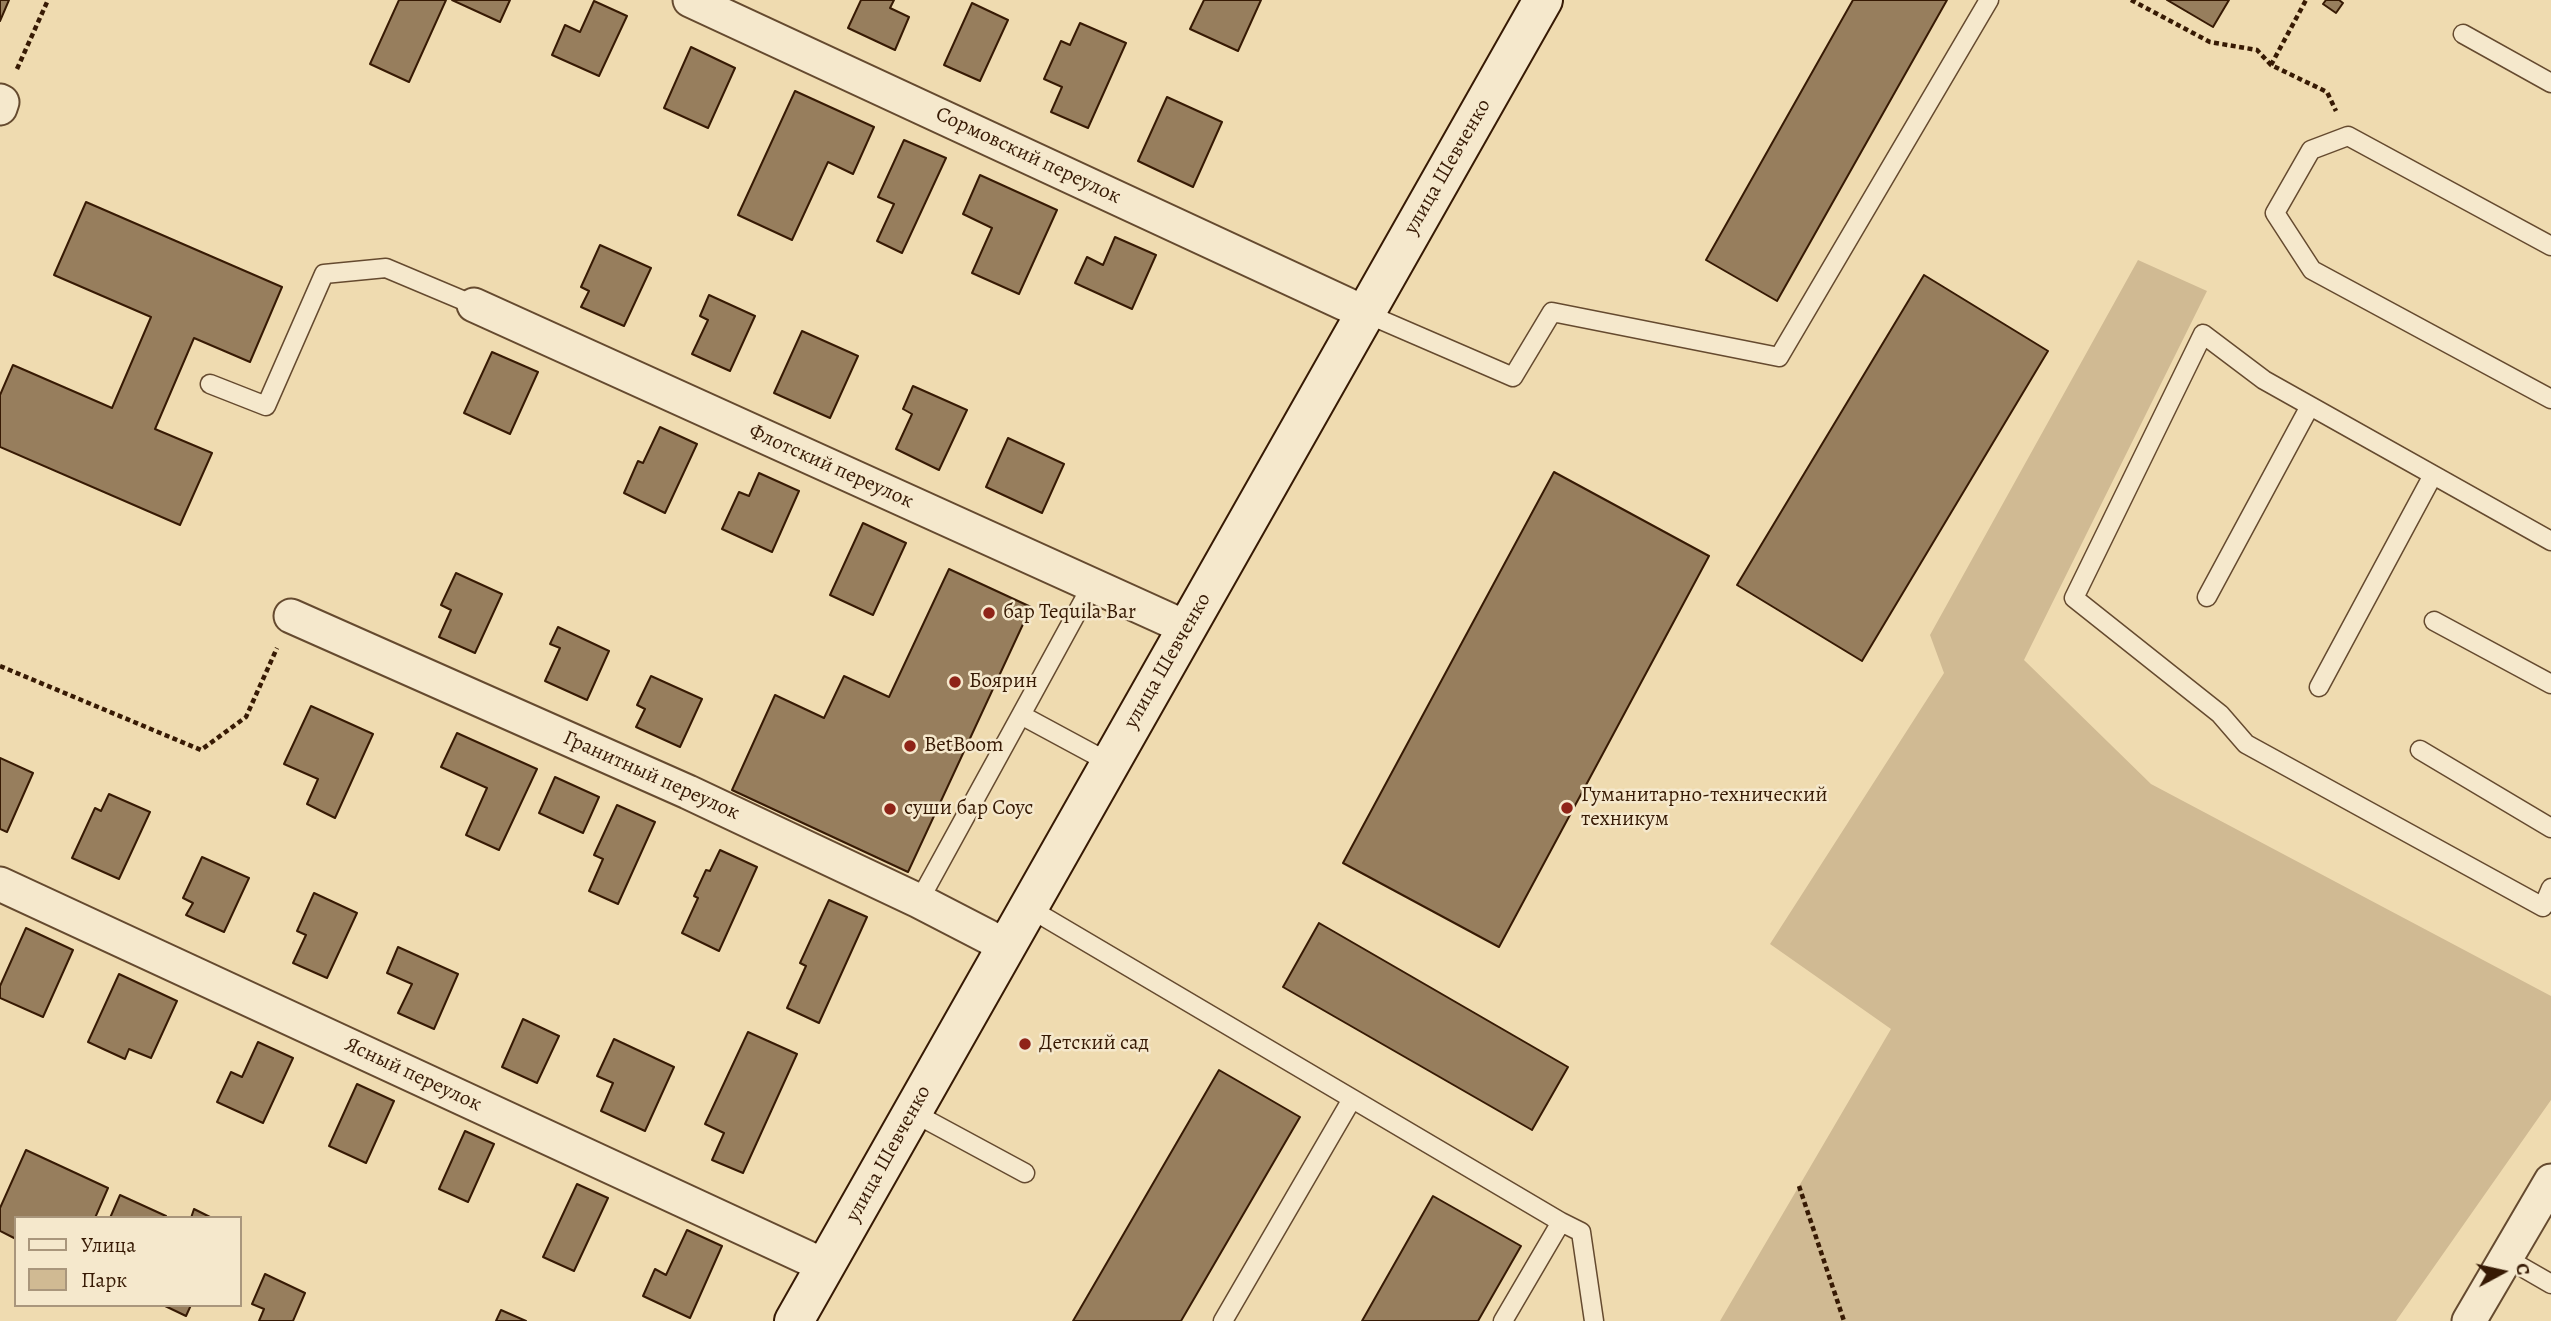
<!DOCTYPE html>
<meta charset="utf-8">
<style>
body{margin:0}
#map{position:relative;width:2551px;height:1321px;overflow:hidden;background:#efdbb0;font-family:Alegreya,serif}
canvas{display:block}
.legend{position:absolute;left:14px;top:1216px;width:228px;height:91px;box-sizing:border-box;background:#f5e8cc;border:2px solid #a9967c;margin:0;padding:9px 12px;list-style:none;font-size:21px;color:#371a04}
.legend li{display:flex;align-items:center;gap:14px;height:35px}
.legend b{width:35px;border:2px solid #a9967c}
.north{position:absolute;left:2467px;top:1237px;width:70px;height:70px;-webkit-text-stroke:5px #f5e8cc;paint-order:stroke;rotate:82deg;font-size:19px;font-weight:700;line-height:28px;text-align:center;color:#371a04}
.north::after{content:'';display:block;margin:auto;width:24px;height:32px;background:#371a04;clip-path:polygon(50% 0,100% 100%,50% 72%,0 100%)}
</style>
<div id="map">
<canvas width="2551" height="1321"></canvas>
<ul class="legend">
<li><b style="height:9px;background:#f5e8cc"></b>Улица</li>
<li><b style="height:19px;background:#d0ba93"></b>Парк</li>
</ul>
<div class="north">С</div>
</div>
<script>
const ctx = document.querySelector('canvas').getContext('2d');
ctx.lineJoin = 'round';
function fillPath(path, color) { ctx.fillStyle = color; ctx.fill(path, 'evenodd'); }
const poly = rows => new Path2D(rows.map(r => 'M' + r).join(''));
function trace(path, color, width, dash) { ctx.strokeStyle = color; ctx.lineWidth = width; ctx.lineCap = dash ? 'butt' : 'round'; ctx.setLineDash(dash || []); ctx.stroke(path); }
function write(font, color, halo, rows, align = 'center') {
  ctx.font = font + ' Alegreya,serif'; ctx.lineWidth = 5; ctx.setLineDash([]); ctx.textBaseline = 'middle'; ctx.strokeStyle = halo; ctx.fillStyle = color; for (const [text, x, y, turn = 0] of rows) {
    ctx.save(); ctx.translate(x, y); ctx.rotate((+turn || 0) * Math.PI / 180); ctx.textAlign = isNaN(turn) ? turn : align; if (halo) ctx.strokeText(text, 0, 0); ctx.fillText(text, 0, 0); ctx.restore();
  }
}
const green = poly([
 [2138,260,2207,291,2024,660,2151,784,2551,996,2551,1100,2396,1321,1720,1321,1891,1029,1770,944,1944,673,1930,635]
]);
const building = poly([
 [0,0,9,0,0,21,0,0],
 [399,0,446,0,409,82,370,64,399,0],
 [452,0,510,0,500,22,452,0],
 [861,0,894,0,890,8,909,17,895,50,848,28,861,0],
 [1204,0,1261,0,1238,51,1190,29,1204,0],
 [1853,0,1947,0,1777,301,1706,260,1853,0],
 [2167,0,2229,0,2213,27,2167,0],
 [2326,0,2339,0,2343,3,2336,13,2323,4,2326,0],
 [594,1,627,16,599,76,552,55,565,25,580,32,594,1],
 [972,3,1008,20,980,81,944,65,972,3],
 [1080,23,1126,43,1088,128,1051,112,1062,87,1044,79,1061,41,1070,45,1080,23],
 [691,47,735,68,708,128,664,108,691,47],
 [795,91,874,127,853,174,828,162,792,240,738,215,795,91],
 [1167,97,1222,122,1193,187,1138,161,1167,97],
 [904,140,946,158,902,253,877,241,894,204,878,197,904,140],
 [980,175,1057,210,1019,294,972,273,992,228,963,214,980,175],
 [86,202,282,287,250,362,194,338,155,429,212,453,180,525,0,447,0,395,13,365,112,408,151,317,54,275,86,202],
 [1115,237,1156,255,1132,309,1075,283,1087,257,1103,265,1115,237],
 [600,245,651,268,624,326,581,307,589,291,581,287,600,245],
 [1924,275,2048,351,1862,661,1737,585,1924,275],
 [709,295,755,316,730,371,692,354,708,320,700,316,709,295],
 [802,331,858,356,830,418,774,393,802,331],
 [492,352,538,372,510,434,464,413,492,352],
 [913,386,967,410,939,470,896,449,912,414,903,409,913,386],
 [660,427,697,444,665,513,624,493,638,461,643,463,660,427],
 [1008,438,1064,464,1042,513,986,487,1008,438],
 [1554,472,1709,556,1499,947,1343,863,1554,472],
 [759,473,799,491,772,552,722,529,739,492,749,496,759,473],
 [863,523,906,543,873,615,830,595,863,523],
 [949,569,1031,607,908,872,732,790,775,695,824,718,844,676,889,697,949,569],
 [456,573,502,594,475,653,439,637,451,610,441,605,456,573],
 [558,627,609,651,587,700,545,681,560,648,550,644,558,627],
 [651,676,702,699,680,747,636,727,645,709,637,705,651,676],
 [311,706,373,734,335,818,307,804,318,779,284,764,311,706],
 [457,733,537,769,499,850,466,835,487,788,441,767,457,733],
 [0,758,33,773,7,832,0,829,0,758],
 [555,777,599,797,583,833,539,813,555,777],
 [109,794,150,812,119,879,72,858,95,808,101,811,109,794],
 [617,805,655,822,618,904,589,891,603,859,594,855,617,805],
 [720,850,757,867,719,951,682,933,698,898,694,896,706,870,710,871,720,850],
 [202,857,249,878,224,932,186,915,193,903,183,898,202,857],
 [314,893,357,913,327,978,293,963,306,935,297,931,314,893],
 [829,900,867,917,819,1023,787,1008,806,966,800,963,829,900],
 [1319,923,1568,1067,1532,1130,1283,987,1319,923],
 [26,928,73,950,43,1017,0,998,0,986,26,928],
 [398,947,458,974,434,1029,398,1013,412,984,387,973,398,947],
 [119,974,177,1001,151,1058,129,1049,125,1059,88,1042,119,974],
 [523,1019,559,1036,537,1083,502,1067,523,1019],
 [748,1032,797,1054,743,1173,712,1160,724,1133,705,1124,748,1032],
 [614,1039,674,1067,645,1131,601,1111,613,1083,597,1076,614,1039],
 [258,1042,293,1058,263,1123,217,1102,231,1072,242,1077,258,1042],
 [1219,1070,1300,1117,1181,1321,1073,1321,1219,1070],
 [357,1084,394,1101,366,1163,329,1146,357,1084],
 [465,1131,494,1144,468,1202,439,1189,465,1131],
 [26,1150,108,1188,95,1218,16,1218,16,1239,0,1231,0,1208,26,1150],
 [577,1184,608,1198,574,1271,543,1257,577,1184],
 [120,1195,166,1216,165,1218,110,1218,120,1195],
 [1433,1196,1521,1246,1478,1321,1362,1321,1433,1196],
 [194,1209,212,1218,191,1218,194,1209],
 [687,1230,722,1246,690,1318,643,1296,655,1269,666,1275,687,1230],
 [265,1274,305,1293,293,1321,259,1321,264,1309,252,1304,265,1274],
 [163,1305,191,1305,186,1316,163,1305],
 [501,1310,526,1321,496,1321,501,1310]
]);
const path = poly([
 [2131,0,2210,42,2257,50,2271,65,2327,92,2336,111],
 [2271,65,2306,0],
 [17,69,48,0],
 [0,666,201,750,246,717,277,648],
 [1799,1186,1844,1321]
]);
const service = poly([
 [2463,34,2551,83],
 [2551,246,2348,136,2311,150,2275,213,2312,270,2551,399],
 [1365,313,1513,377,1552,312,1779,357,1989,0],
 [210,384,266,406,324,274,386,268,474,305],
 [2551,541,2264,380,2203,334,2074,598,2220,714,2246,744,2543,907,2551,888],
 [2207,597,2310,406],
 [2434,621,2551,684],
 [2319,687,2433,475],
 [1021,715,1092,585],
 [2420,750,2551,828],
 [919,901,1021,715,1110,763],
 [1029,908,1561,1222,1503,1321],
 [912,1112,1025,1173],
 [1561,1222,1581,1232,1594,1321],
 [2506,1258,2551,1284],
 [1223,1321,1352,1099]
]);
const minor = poly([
 [690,0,1365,313],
 [0,101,2,102,0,108],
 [474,305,1187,628],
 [291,616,688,792,919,901,1006,946],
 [0,884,825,1266],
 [2469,1321,2551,1181]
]);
const secondary = poly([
 [794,1321,1543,0]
]);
const markers = [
 [989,613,7,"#8f2418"],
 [955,682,7,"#8f2418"],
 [910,746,7,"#8f2418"],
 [1567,808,7,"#8f2418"],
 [890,809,7,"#8f2418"],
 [1025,1044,7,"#8f2418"]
];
const streetNames = [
 ["Сормовский переулок",1028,156,25],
 ["улица Шевченко",1448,167,-60],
 ["Флотский переулок",831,467,24],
 ["улица Шевченко",1168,661,-60],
 ["Гранитный переулок",651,776,24],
 ["Ясный переулок",413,1075,25],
 ["улица Шевченко",889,1154,-61]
];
const poiNames = [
 ["бар Tequila Bar",1003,613],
 ["Боярин",969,682],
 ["BetBoom",924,746],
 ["Гуманитарно-технический",1581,796],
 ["техникум",1581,820],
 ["суши бар Соус",904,809],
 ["Детский сад",1039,1044]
];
fillPath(green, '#d0ba93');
fillPath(building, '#977e5d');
trace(building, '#371a04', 2);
trace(service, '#654a2f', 21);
trace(minor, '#654a2f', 37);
trace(secondary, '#371a04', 42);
trace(path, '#371a04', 4.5, [5, 3.5]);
trace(service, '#f5e8cc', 18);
trace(minor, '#f5e8cc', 33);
trace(secondary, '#f5e8cc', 38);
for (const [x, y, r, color] of markers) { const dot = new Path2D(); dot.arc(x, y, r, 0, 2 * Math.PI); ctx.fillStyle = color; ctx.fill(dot); trace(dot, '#f5e8cc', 2.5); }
write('21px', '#371a04', '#f5e8cc', streetNames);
write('21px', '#371a04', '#f5e8cc', poiNames, 'left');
</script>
